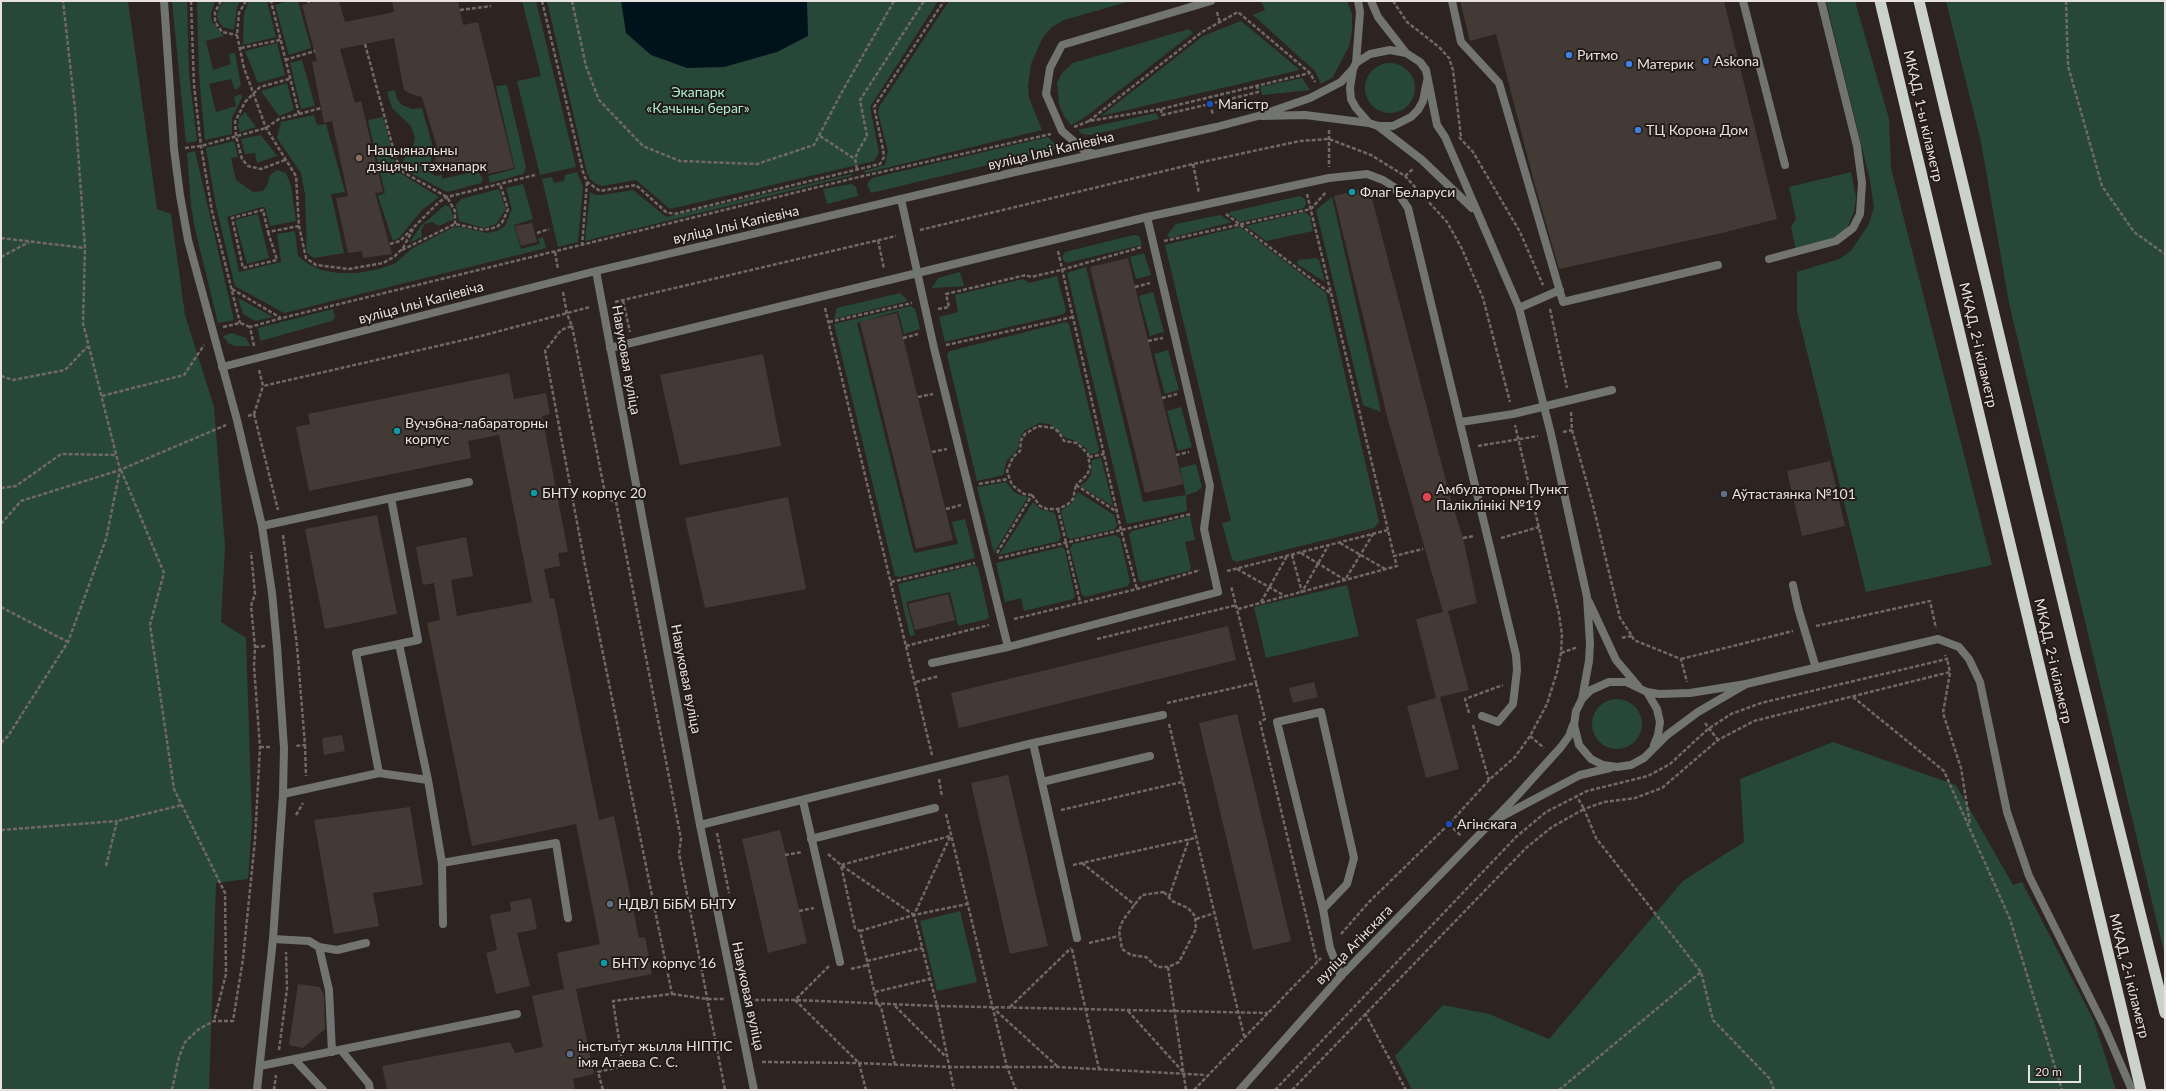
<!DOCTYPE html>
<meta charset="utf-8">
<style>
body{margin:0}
#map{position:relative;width:2166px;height:1091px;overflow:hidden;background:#2d2421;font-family:Lato,sans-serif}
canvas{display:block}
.frame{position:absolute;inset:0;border:2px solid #e7e1df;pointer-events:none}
.scale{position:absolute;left:2028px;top:1065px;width:53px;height:18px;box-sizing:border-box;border:2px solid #e7e1df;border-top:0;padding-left:5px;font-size:12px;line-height:14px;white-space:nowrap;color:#e7e1df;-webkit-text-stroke:3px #231b17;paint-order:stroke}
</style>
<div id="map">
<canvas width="2166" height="1091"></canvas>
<div class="frame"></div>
<div class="scale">20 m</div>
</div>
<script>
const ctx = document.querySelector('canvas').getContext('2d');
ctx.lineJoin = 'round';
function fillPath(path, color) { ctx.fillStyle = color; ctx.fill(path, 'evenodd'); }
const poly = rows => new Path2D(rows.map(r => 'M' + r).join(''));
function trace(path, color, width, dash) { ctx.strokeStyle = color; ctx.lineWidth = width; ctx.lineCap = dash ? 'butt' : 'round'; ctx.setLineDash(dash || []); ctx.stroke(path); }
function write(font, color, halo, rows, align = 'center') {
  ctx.font = font + ' Lato,sans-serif'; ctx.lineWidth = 4; ctx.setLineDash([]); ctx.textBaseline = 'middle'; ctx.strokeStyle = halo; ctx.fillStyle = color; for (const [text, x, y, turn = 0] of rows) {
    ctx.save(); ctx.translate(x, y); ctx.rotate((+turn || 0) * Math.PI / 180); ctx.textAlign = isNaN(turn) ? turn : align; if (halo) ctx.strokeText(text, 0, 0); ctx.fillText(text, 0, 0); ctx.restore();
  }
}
const green = poly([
 [1,1,128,1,157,209,171,214,185,315,214,407,225,546,221,622,246,638,252,824,248,879,216,883,209,1090,1,1090],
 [172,1,187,1,189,73,197,141,186,143],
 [197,1,215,1,211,14,212,22,224,36,206,41,213,70,231,64,229,54,235,53,241,86,235,90,231,79,209,84,216,112,236,106,234,97,241,94,242,97,232,118,232,134,205,140,199,74],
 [225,1,240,1,237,7,234,30,223,27,219,22,217,15,220,6],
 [249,1,267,1,276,37,243,45,244,13],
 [289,1,298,1,311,48,289,55,275,5],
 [522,1,536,1,576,167,540,175,517,81,541,76],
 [547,1,938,1,870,107,879,153,874,161,670,209,636,180,602,186,596,184,590,179,587,173],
 [949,1,1131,1,1064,20,1052,27,1043,37,1031,64,1028,86,1029,98,1042,130,865,173,864,171,885,165,888,151,878,113,879,107],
 [1261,1,1347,1,1352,14,1352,32,1349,46,1333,77,1321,84,1315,71,1253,15,1265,10],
 [1826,1,1855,1,1889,119,1891,168,1992,565,1866,592,1797,311,1797,272,1839,259,1851,251,1869,224,1874,207,1870,180],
 [1946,1,2165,1,2165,956,2009,303,1981,142],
 [1241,21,1300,70,1101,116,1203,36],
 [1189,29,1193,33,1084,118,1071,125,1064,116,1059,104,1057,83,1062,73,1073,63],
 [277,43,285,75,258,83,245,51],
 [302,60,315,106,301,109,290,63],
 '1365 88a25 25 0 1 1 50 0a25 25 0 1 1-50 0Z',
 [1302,78,1310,90,1262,95,1260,87],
 [287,83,294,110,279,116,261,91],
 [507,85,526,167,523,174,490,183,488,176,515,169,496,86],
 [395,90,397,99,402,105,412,109,422,108,433,148,429,172,435,176,442,175,442,179,473,172,479,173,483,179,481,183,447,192,407,171,402,165,404,159,412,149,415,138,411,126,392,108,387,92],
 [245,112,256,127,240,132,238,127,239,118],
 [1156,113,1159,119,1091,135,1082,134,1078,130],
 [314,115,317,125,326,124,345,192,331,194,344,253,314,258,307,253,305,194,301,173,277,138,281,122],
 [383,117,397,171,439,197,422,210,399,238,393,241,378,196,385,193,368,120],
 [261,135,277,156,257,163,255,153,245,154,241,139],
 [1048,137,1059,148,871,193,867,184,872,178],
 [234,141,238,157,231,158,236,180,253,192,263,191,267,185,270,175,277,170,286,173,291,186,296,221,270,226,265,207,262,207,227,217,239,272,281,262,277,234,295,231,298,256,308,264,321,270,338,273,358,273,379,269,394,264,413,248,454,227,460,227,487,233,497,231,505,226,512,209,506,188,523,184,533,219,514,225,521,249,540,244,538,239,543,237,546,248,284,313,235,286,216,206,206,148],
 [195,151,234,320,218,323,195,229,191,205,187,153],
 [577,172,583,187,578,242,558,247,542,179,552,177,554,183,564,181,565,175],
 [1851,172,1856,197,1854,212,1848,226,1839,237,1797,255,1791,227,1796,219,1789,187],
 [852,174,851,176,585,241,590,192,595,195,602,195,633,190,666,217],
 [852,184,856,187,858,196,827,204,823,189],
 [499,189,506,209,496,224,484,228,459,221,456,205,461,199],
 [1300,196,1305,199,1306,204,1304,208,1240,222,1229,214,1230,212],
 [1332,197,1381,412,1363,405,1316,210],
 [445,205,450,207,454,219,439,226,432,222,425,224,421,230,422,237,409,243,421,226],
 [1305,212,1310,216,1313,231,1266,241,1246,226],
 [258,214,269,258,247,264,235,220],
 [1220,215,1232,222,1170,238,1167,235,1176,224],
 [1240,227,1326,293,1379,522,1374,528,1236,562,1232,559,1222,523,1231,521,1165,245],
 [1134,235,1139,236,1142,245,1066,263,1062,258,1065,252],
 [1144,253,1151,275,1136,279,1130,257],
 [1316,258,1319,260,1325,282,1297,264,1298,260],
 [1086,267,1143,502,1186,495,1180,468,1196,464,1202,487,1196,492,1186,495,1187,511,1127,524,1067,273],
 [960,272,964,286,932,288,938,278],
 [1057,276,1066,310,1064,314,945,342,939,317,958,312,955,295,1023,279,1029,283],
 [1153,292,1164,332,1150,336,1139,296],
 [900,293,908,301,834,319,837,308],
 [238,298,273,317,255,321,243,314],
 [911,306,915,309,920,329,904,334,898,311,857,323,914,553,958,544,952,522,965,519,975,558,900,577,895,576,834,324],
 [333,309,335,318,332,321,260,341,258,328],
 [1066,322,1069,324,1099,450,1097,453,1090,454,1085,447,1074,440,1066,438,1050,424,1039,423,1024,431,1019,440,1018,449,1007,460,1003,475,977,481,947,355,950,351],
 [232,333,246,338,250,346,235,346,228,343,223,336],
 [1168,350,1179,390,1165,394,1154,354],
 [1181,407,1192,447,1178,451,1167,411],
 [1101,458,1113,506,1080,486,1087,481,1091,474,1092,460],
 [1006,482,1014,492,1020,495,1028,497,994,553,977,487],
 [1078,492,1114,515,1117,525,1115,529,1071,539,1067,537,1061,511,1072,503],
 [1033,502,1040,509,1055,513,1061,538,1059,541,999,555],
 [1190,516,1195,540,1185,542,1191,568,1189,571,1142,582,1139,581,1129,534,1132,531],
 [1115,535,1120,538,1130,582,1128,586,1085,597,1082,595,1070,549,1073,544],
 [1062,547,1065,550,1075,596,1073,599,1024,611,1021,598,1005,602,996,563],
 [975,565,978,568,989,617,987,619,958,626,950,592,906,602,915,635,910,636,898,584],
 [1347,585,1359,636,1266,658,1254,607],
 '1592 724a25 25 0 1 1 50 0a25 25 0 1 1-50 0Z',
 [1833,742,1956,785,2013,885,2022,882,2094,1021,2116,1090,1412,1090,1395,1056,1443,1005,1489,1014,1549,1039,1683,881,1744,842,1740,779],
 [960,911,977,982,937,991,920,921]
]);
const water = poly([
 [621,1,807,1,808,36,777,52,724,67,687,68,651,55,626,33]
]);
const building = poly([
 [319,1,339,1,345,22,394,12,392,1,458,1,463,25,478,22,514,168,487,174,485,164,445,173,434,171,437,147,422,97,411,94,404,90,394,38,340,49,355,103,361,101,383,192,375,193,392,254,363,258,362,251,348,253,336,198,348,196,332,121,324,123,312,62,317,61,302,5],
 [1460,1,1724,1,1777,219,1718,234,1559,269,1533,178,1496,34,1470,41],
 [1369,187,1451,500,1463,538,1477,603,1448,611,1469,690,1440,697,1459,769,1426,778,1407,706,1436,698,1416,619,1443,612,1388,420,1334,196],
 [532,223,537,242,521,246,515,226],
 [1128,258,1183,484,1145,493,1090,267],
 [897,313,953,540,916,549,860,322],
 [763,354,781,446,680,465,660,375],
 [509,373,514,399,546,393,550,414,542,416,568,552,558,553,560,566,544,569,550,599,554,598,599,820,614,816,639,938,645,937,652,974,576,989,594,1074,573,1079,575,1090,387,1090,382,1066,510,1042,515,1053,543,1047,532,996,564,989,557,953,600,944,576,824,472,846,427,623,440,620,434,583,423,585,416,547,466,537,473,576,451,580,457,616,532,602,499,435,468,441,471,458,309,491,296,427,310,424,308,414],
 [1830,461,1845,526,1802,536,1787,471],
 [788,497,806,589,705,608,685,518],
 [377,515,397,614,325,629,305,529],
 [948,594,955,620,915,630,908,604],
 [1228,626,1236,660,959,728,951,693],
 [1314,682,1318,697,1293,703,1289,688],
 [1237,714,1291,941,1253,950,1199,723],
 [342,735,345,751,324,755,322,738],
 [1008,775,1048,946,1010,954,971,783],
 [410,807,423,885,373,893,379,926,334,934,314,820],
 [780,830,807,943,768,953,742,839],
 [531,898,537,929,517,933,530,986,496,994,486,953,497,950,490,915,511,911,510,902],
 [298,984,320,987,324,996,325,1029,303,1048,289,1045]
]);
const path = poly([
 [191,1,194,85,201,146,212,211,240,323],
 [221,1,215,12,215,22,222,32,237,35],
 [246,1,239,13,237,35,244,68,266,128,296,176,299,226,306,258,316,265,349,269,383,263,394,257,403,248,413,229],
 [308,1,309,3],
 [542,1,583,172,587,182,600,191,636,185,666,212,674,214,880,164,884,157,883,149,874,107,944,1],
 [572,1,586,66,599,100,643,146,680,161,757,164,814,145,843,90,894,1],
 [1393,1,1407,22,1439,47,1449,58,1453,70,1461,137],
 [2066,1,2068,66,2102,186,2134,232,2165,254],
 [460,10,491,6],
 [1217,12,1220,23],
 [365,44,396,159,403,172,447,197,455,211,455,224],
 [241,48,280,40],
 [285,60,315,51],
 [1210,104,1213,115],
 [1161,109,1162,115,1210,104,1258,92,1257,85],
 [299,114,321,108],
 [1089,121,1202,32,1238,12,1310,73,1315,82],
 [1074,127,1089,121,1161,109,1310,73],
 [1329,130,1329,167],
 [820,136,855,159],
 [1459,137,1473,152,1520,232,1543,285],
 [185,148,201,146,266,128,279,119,299,114,271,1],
 [285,160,261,169,248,166,242,159,236,136,235,122,245,102,260,87,289,79],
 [1193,164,1199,193],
 [857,169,855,159,858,151,867,136,860,100,924,1],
 [1405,176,1414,168],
 [1307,194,1388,530],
 [1226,214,1330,293],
 [920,230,1193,164,1300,141,1329,139,1371,155,1405,176,1447,222,1462,249,1483,298,1510,402],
 [268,232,277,260,243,268,232,218,263,210,268,232,299,226],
 [537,233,549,229],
 [1,238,85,248],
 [878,240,884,269],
 [1164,241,1311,209,1326,192],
 [390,244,400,241,439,202,447,197,535,175],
 [582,246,587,182],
 [402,250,455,224,484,230,497,227,503,221,508,209,500,184],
 [1058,251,1121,530,1137,589],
 [555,252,558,269],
 [1,257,29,242],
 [1135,287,1150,283],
 [232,289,281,318],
 [563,292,567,314,572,326,561,330,545,351,585,565,672,994,613,1001,623,1066,598,1072,603,1090],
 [623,301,630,332],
 [615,302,896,236],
 [825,308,932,755],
 [938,309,949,307,946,294,1026,275,1031,277,1061,270,1142,247],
 [1550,309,1567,388],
 [829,322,912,303],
 [572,326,606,498,616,502,681,839,679,853,725,1090],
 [223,327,240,323,250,327],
 [903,338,918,334],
 [1148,341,1163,338],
 [946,345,1073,317],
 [254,346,250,327,282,318,859,177,1051,134],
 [259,370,263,386,481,336,590,307],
 [1,376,13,380,65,370,88,346],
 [102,396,184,375,204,345],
 [918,397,933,394],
 [1162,398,1177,394],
 [1571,412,1572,430,1592,501,1620,618,1632,636,1620,638],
 [254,414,278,510],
 [248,416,254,414,263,386],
 [1563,432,1572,430],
 [1478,446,1538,436],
 [932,452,947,449],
 [1176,455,1189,452],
 [1089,457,1104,454],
 [121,470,164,573,150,625,174,789,225,893,226,974,214,1021],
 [979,484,1008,479],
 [1076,485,1117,512],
 [1,488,16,486,61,454,116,455],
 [1032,495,1024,494,1012,485,1007,471,1013,457,1020,451,1021,440,1025,434,1038,426,1053,428,1059,432,1064,441,1077,443,1088,454,1090,468,1087,475,1076,485],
 [1032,495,1040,506,1047,509,1058,509,1068,504,1073,499,1076,485],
 [946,509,961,505],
 [1058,509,1080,602],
 [1,524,21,501,120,470,226,425],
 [283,535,297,646,305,745,295,746],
 [1463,538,1474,536],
 [1501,538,1539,527],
 [1340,543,1385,569],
 [997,553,1032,495],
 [1301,553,1345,580,1373,534],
 [1292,555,1302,592,1328,546],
 [999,558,1191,514],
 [1237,569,1285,596],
 [1227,571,1388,530,1394,556],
 [891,582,975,563],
 [1261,602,1287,556],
 [1,607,68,642],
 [1238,609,1397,566,1394,556,1423,549],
 [1014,619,1137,589,1200,570],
 [1816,626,1930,601,1936,628],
 [1632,636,1634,640,1681,659,1687,682],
 [1097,639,1237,605],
 [906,646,989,625],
 [255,647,265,646],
 [1561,653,1578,647],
 [1681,659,1793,631],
 [1950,673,1943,713,1961,768,1970,824],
 [916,682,939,676],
 [1256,683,1265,719,1260,722,1317,961],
 [1853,697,1944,771,2010,919,2062,1090],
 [1167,703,1256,683,1231,586],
 [1469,713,1465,699,1503,685],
 [1705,723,1718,740],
 [1169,724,1244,1036],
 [1473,725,1489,780],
 [1530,736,1544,748],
 [1,743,8,736,68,642,106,539,120,470,83,323,85,248,75,109,63,1],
 [305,745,306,776],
 [260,747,272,747],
 [939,779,942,797],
 [1061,810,1182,782],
 [946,814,1007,1067,1016,1090],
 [296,815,303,803],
 [1449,824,1461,836],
 [1,830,117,821],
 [717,833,729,893],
 [950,837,914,915,937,1006,954,1090],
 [828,854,841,865,914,915],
 [785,855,802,852],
 [1082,863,1135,905],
 [1073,865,1195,838],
 [106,866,117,821,182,805],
 [1164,892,1172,901,1188,908,1195,916,1196,929,1179,962,1168,967,1157,967,1146,957,1131,955,1122,949,1119,930,1123,920,1142,895,1164,892],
 [1169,897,1189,839],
 [799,911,814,908],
 [1196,919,1215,913],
 [860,931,914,915,967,904],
 [1341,934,1369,902,1449,824,1489,780,1515,757,1530,736,1547,704,1557,672,1561,653,1562,635,1559,614,1515,425],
 [1089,943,1119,936],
 [1072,949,1099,1069],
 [867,961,922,948],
 [829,966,795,1000,859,1063,866,1090],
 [1168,967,1186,1090],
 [851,969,868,965],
 [875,992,930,979],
 [672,994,707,999,724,999],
 [749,1000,795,1000,937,1006,1268,1013],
 [895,1006,945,1056],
 [992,1007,1058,1067],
 [1010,1007,1071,948],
 [1128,1011,1184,1073],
 [1365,1013,1406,1090],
 [279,1050,287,989,286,952],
 [762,1062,859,1063,948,1067,1058,1067,1206,1075],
 [895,1065,881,1007,877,1003,860,931,855,928,841,865,950,836],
 [172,1090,179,1057,185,1042,199,1029,214,1021,233,1021,243,959,255,840,260,747,254,666,255,647,251,606,255,594,251,552],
 [274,1090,276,1075],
 [1194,1090,1321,958],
 [1275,1090,1516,837,1546,812,1587,791,1648,776,1670,764,1708,729,1731,714,1761,703,1947,659,1945,655],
 [1292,1090,1526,848,1552,827,1584,809,1576,795],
 [1559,1090,1701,972],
 [1774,1090,1770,1079,1713,1020,1701,972,1596,838,1584,809,1604,802,1635,798,1662,788,1718,740,1754,721,1950,672,1947,659]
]);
const service = poly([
 [1452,1,1461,42,1499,83,1563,302,1718,265],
 [1743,1,1785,165],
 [1095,154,1086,152,1062,131,1046,94,1050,68,1062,45,1211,1],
 [901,199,934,348,1008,647],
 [1769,259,1836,241,1853,228,1860,214,1862,183,1857,146,1821,1],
 [1519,308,1560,290],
 [610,348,1147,217,1329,178,1367,174,1383,180,1394,187,1408,208,1516,655,1517,670,1513,704,1498,722,1482,716],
 [1461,422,1513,414,1612,390],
 [391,498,469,482],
 [262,526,391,498,418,640,356,653,379,773],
 [1793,585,1798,608,1816,668],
 [399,644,428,780],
 [932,663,1008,647,1218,592,1204,529,1210,486,1147,217],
 [1033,743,1077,938],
 [1042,782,1150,756],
 [283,794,379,773,428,780,442,863,556,843,568,918],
 [803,801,840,962],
 [700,825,1033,743,1163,715],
 [811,839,935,808],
 [442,863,443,924],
 [1323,909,1347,884,1354,858,1321,712,1277,722,1323,909,1330,948,1341,976],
 [273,939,309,941,319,947,329,990,332,1052],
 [319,947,337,950,366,943],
 [341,1050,369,1084,370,1090],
 [294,1059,323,1090],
 [260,1066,517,1014]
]);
const minor = poly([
 [164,1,174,149,180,195,188,240,237,420,262,526,272,593,277,646,284,748,283,794,273,939,257,1090],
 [1371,1,1378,17,1406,53],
 [1356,63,1360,12,1358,1],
 [1427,81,1423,101,1418,110,1411,117,1393,126,1378,126,1369,123,1356,108,1351,99,1350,88,1353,69,1356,63,1370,54,1390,50,1406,53,1420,62,1426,70,1437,125,1445,137,1519,308,1551,434,1587,597,1590,643,1589,661,1582,699,1576,711,1574,725,1579,745,1591,759,1603,765,1617,767,1631,765,1644,758,1667,735,1698,712,1746,684],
 [1262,116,1305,115,1369,123],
 [1378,126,1422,160,1472,208],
 [596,271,700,825,754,1090],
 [222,367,596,271,1015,172,1216,127,1258,116,1310,98,1341,82,1353,69],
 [1589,602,1616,660,1638,686],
 [1647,692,1657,709,1660,722,1658,735,1654,745],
 [1582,699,1591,690,1609,682,1626,682,1647,692,1659,694,1690,693,1746,684,1938,639,1959,647,1969,659,1980,682,2007,812,2029,876,2105,1028,2132,1090],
 [1499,818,1580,775,1610,768],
 [1240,1090,1341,976,1514,799,1561,747,1569,736,1573,725]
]);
const trunk = poly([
 [1880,1,2141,1090],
 [1919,1,2076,656,2165,1013]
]);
const markers = [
 [1569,55,4,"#3f7fe0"],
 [1706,61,4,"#3f7fe0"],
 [1629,64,4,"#3f7fe0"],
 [1210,104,4,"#1a4fb4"],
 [1638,130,4,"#3f7fe0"],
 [359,158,4,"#8d6e63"],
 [1352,192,4,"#0f9aa8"],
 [397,431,4,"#0f9aa8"],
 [534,493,4,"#0f9aa8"],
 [1724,494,4,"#5c6f8a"],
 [1427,497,5,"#e0444e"],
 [1449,824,4,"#1a4fb4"],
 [610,904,4,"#5c6f8a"],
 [604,963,4,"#0f9aa8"],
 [570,1054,4,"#5c6f8a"]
];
const poiNames = [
 ["Ритмо",1577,55],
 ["Askona",1714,61],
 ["Материк",1637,64],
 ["Магістр",1218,104],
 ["ТЦ Корона Дом",1646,130],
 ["Нацыянальны",367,150],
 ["дзіцячы тэхнапарк",367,166],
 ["Флаг Беларуси",1360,192],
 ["Вучэбна-лабараторны",405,423],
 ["корпус",405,439],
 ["Амбулаторны Пункт",1436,489],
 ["Паліклінікі №19",1436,505],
 ["БНТУ корпус 20",542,493],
 ["Аўтастаянка №101",1732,494],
 ["Агінскага",1457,824],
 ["НДВЛ БіБМ БНТУ",618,904],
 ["БНТУ корпус 16",612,963],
 ["інстытут жылля НІПТІС",578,1046],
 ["імя Атаева С. С.",578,1062]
];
const parkNames = [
 ["Экапарк",698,92],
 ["«Качыны бераг»",698,108]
];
const streetNames = [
 ["МКАД, 1-ы кіламетр",1923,116,77],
 ["вуліца Ільі Капіевіча",1051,151,-13],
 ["вуліца Ільі Капіевіча",736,225,-13],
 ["вуліца Ільі Капіевіча",421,303,-15],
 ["МКАД, 2-і кіламетр",1978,345,77],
 ["Навуковая вуліца",626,360,80],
 ["МКАД, 2-і кіламетр",2053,661,77],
 ["Навуковая вуліца",686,679,79],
 ["вуліца Агінскага",1354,945,-46],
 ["МКАД, 2-і кіламетр",2129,976,76],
 ["Навуковая вуліца",748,996,78]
];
fillPath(green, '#274838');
fillPath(water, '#00121a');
fillPath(building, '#433a36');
trace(path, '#716966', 2.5, [4, 2]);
trace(service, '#717471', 8);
trace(minor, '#717471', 8);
trace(trunk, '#cbd2cb', 11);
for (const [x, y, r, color] of markers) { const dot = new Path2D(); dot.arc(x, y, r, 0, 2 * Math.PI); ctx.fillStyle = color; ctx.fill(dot); trace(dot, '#231b17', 1.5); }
write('14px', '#e7e1df', '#231b17', poiNames, 'left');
write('14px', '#a7eeca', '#231b17', parkNames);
write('14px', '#e7e1df', '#231b17', streetNames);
</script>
